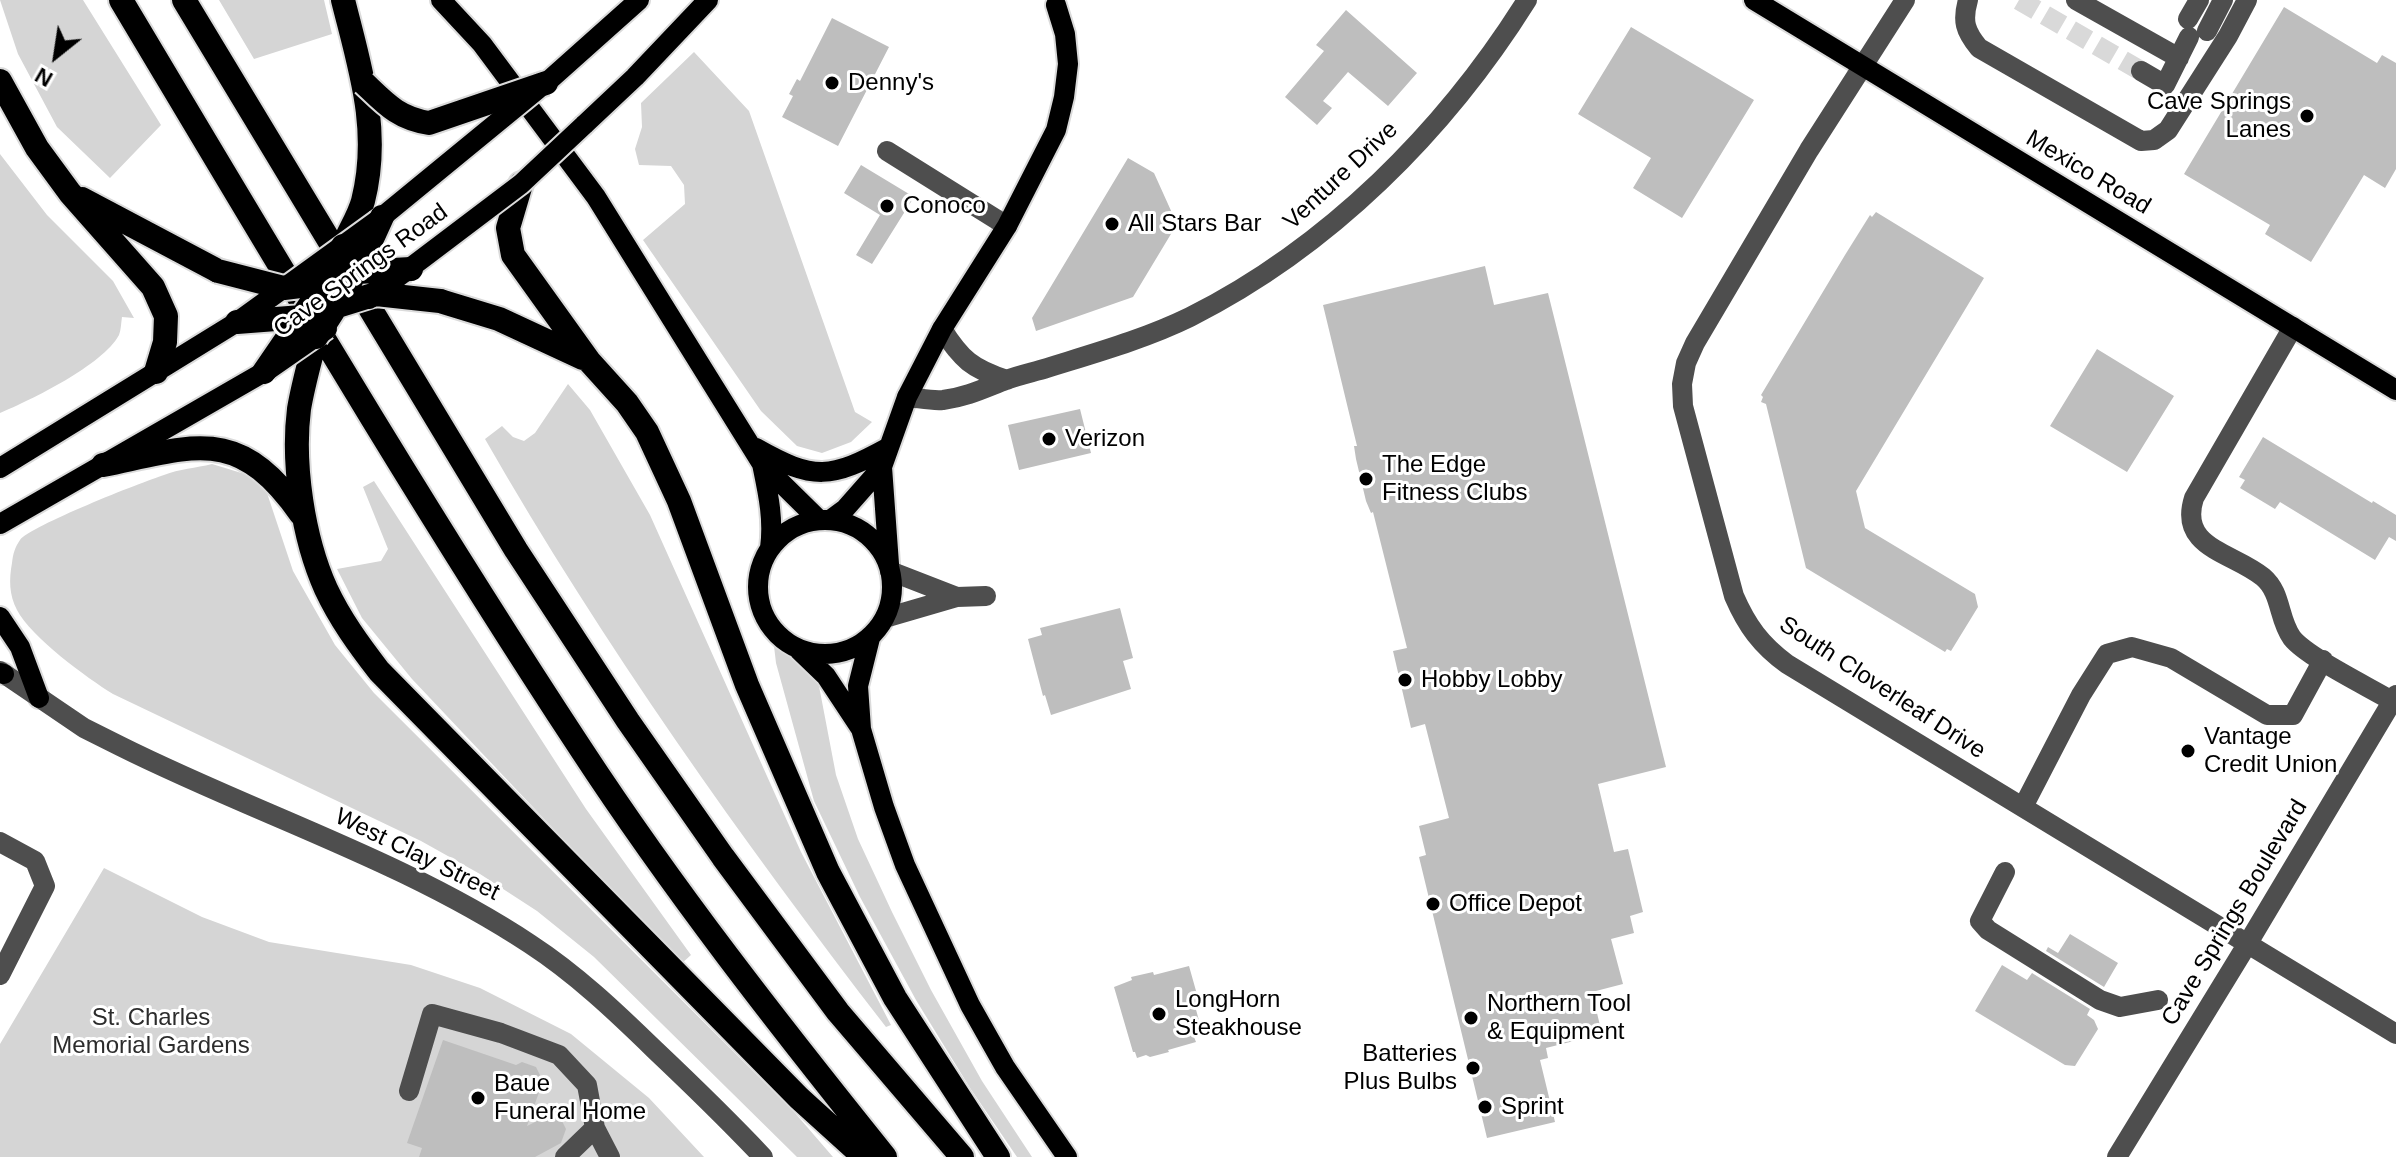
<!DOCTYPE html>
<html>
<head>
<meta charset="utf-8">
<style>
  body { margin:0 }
  #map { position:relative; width:2396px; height:1157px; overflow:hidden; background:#fff; font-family:Arial,sans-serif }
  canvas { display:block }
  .north { position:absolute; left:16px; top:16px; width:80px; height:80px; -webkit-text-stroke:6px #fff; paint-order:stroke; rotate:210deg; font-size:22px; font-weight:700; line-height:32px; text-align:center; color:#000 }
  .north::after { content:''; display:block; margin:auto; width:28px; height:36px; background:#000; clip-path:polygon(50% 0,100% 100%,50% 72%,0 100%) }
</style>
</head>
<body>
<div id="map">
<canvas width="2396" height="1157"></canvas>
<div class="north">N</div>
</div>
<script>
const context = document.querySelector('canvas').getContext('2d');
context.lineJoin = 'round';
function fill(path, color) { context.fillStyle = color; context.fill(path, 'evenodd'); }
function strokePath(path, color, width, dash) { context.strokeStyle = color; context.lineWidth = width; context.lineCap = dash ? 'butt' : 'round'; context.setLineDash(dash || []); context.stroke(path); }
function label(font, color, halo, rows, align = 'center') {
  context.font = font + ' Arial,sans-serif'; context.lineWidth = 6; context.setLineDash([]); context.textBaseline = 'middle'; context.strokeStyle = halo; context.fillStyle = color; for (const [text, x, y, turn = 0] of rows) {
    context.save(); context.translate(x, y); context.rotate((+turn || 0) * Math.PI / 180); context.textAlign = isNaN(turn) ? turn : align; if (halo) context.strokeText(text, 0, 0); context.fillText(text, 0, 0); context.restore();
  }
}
const green = new Path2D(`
  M0,0h83l78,125 -51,53 -53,-51 -39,-73z
  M219,0h105l8,34 -78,25z
  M694,52l55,59 106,301 17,10 -21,20 -29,11 -25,-7 -36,-35 -118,-171 42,-36 -1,-19 -13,-19 -32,-1 -4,-16 7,-22 -1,-24z
  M0,154l47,61 66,66 21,37 -12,-1c-1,6 -1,13 -3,18 -16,30 -88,65 -119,78z
  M568,384l22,26 60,105 151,337 90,173 -5,2c-145,-188 -283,-382 -401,-588l17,-13 11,11 11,4 11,-8z
  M212,464l36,11 19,18 26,78 42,74 39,48 421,420 38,44h-36l-203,-200 -57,-46 -57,-37 -59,-33 -308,-147c-26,-16 -82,-57 -96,-84 -8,-15 -8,-31 -5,-47 1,-9 3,-16 8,-23 10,-14 122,-58 144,-65 15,-6 32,-7 48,-11z
  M374,481l212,328 105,146 -10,9 -269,-285 -50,-61 -25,-49 44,-8 7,-12 -25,-62z
  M772,629l30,30 17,27 17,89 22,64 34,73 39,78 51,91 50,76h-15l-47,-69 -54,-88 -56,-103 -46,-96 -38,-138z
  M104,868l98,49 67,25 142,23 69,23 91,46 78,64 55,59h-704v-113z`);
const building = new Path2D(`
  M2284,7l93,56 5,-8 14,8v106l-11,19 -21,-13 -53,87 -46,-28 5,-9 -86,-51z
  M1346,10l71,63 -29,33 -40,-34 -25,29 9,7 -15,17 -32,-28 39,-46 -8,-6z
  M832,18l57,29 -51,99 -56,-29 11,-21 -4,-2 8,-15 3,2z
  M1631,27l123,73 -72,118 -49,-30 18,-30 -73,-44z
  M1128,158l26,15 23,51 -44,73 -97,34 -4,-13z
  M861,165l53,32 -42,67 -16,-9 24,-40 -36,-22z
  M1876,212l108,66 -128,213 9,37 110,66 3,13 -27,44 -4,-2 -2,3 -139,-84 -40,-164 -5,-2 2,-5 -2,-2 84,-140 25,-40 2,2z
  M1485,266l9,39 54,-12 118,474 -68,17 16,68 14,-3 15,63 -13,4 4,17 -23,6 12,45 -31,8 10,42 -56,14 2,10 -8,2 15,62 -68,16 -68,-281 7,-2 -7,-29 30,-8 -24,-94 -14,4 -18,-77 14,-3 -34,-136 -2,1 -5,-12 -10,-42 -2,-13h3l-34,-141z
  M2097,349l77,47 -47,76 -77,-46z
  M1080,409l11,44 -72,17 -11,-45z
  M2263,437l109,66 1,-2 23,14v26l-7,-4 -14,23 -95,-58 -5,7 -35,-21 5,-8 -6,-3z
  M1120,608l13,50 -10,3 8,28 -80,26 -6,-20 -2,1 -15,-57 14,-4 -2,-7z
  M2070,934l48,29 -14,24 -58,-36 2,-4 10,6z
  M2002,965l25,15 5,-7 58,36 -3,6 7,5 4,9 -23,37 -10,-1 -90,-54z
  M1189,966l11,39 -5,1 8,29 -9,2 2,5 -28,8 1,2 -19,5 -4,-2 -9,3 -2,-6h-2l-19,-65 18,-7 -1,-3 22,-5 1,3z
  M443,1040l73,25 6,-3 14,5 7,14 -16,45 30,-15 9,18 -5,14 -26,14h-116l3,-9 -15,-5z`);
const minorTunnel = new Path2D(`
  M2019,0l122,71`);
const minor = new Path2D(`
  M1905,0l-96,150 -114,193 -9,20 -4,21 1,22 51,190c13,30 27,49 53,68l609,370
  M1968,0c-6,21 -3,31 11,48l162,93 13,-1 14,-10 60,-94 19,-36
  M2076,0l103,58
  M2188,19l11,-19
  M2207,31l16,-31
  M2141,71l24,14 24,-48
  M887,151l120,75
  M2293,327l-99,171c-16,50 38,54 69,79 19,16 15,42 29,61 15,19 77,49 100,63
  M942,329c19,30 30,40 65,51
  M907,397c12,1 24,4 36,3 24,-3 42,-12 63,-20 14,-5 28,-8 41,-12 48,-15 98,-29 143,-51 139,-70 255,-186 337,-317
  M890,571l67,26
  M885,618l72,-21 29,-1
  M0,671l84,57 36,18c136,68 283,114 410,198 46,30 86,68 125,106 37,35 73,70 108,107
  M2023,807l58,-112 26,-41 25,-7 39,11 96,57h26l30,-55
  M0,842l35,19 10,25 -45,89
  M2005,872l-25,49 8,9 112,70 20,7 38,-7
  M409,1091l23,-77 69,19 58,22 28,30 8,43 15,29
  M565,1157l30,-29
  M2117,1157l131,-214 148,-248`);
const major = new Path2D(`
  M441,0l41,44 114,153 166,267 57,56
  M1754,0l642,390
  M546,83l93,-83
  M584,125l51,-48 73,-77
  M756,448c58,33 75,31 133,-1
  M762,464c6,29 12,55 8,84
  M0,468l237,-146
  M758 587a67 67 0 1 1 134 0a67 67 0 1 1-134 0Z
  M830,520l15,-11 37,-42
  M0,524l264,-152
  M889,564l-7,-97 25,-70 35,-68 65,-103 49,-96 8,-33 4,-33 -3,-30 -9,-29
  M0,617l20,30 19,51
  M870,638l-12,48 3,43 23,78 21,58 65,140 35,62 62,90
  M799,650l27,26 35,53
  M0,673l4,1`);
const highway = new Path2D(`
  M121,0c150,251 299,504 460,749 93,142 198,276 304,408
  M184,0l332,550 112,171 95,136 115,155 124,145
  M0,81l37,67 33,45 83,94 13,29 -1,26 -9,30
  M521,184l-13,44 5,27 76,106 38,42 20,29 32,69 68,184 81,187 67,126 103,159
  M82,199l136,72
  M343,246c6,-15 16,-30 20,-45 18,-71 -3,-133 -20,-201
  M440,301l59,18 84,39
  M316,337c-6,24 -13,48 -17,72 -7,55 4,129 27,180 14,30 33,56 53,82l420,427 65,59
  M103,465c93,-19 135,-40 198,49`);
const majorBridge = new Path2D(`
  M369,299l152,-115 63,-59
  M237,322l145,-105 156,-128
  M268,370l59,-41`);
const highwayBridge = new Path2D(`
  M364,83c22,21 34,35 65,40l117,-40
  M218,271l66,17 41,-5 32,-11 54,-3
  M237,322l65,-5 74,-23 64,7
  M316,337c27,-38 47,-77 66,-120
  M264,372l61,-89 18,-37`);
const markers = [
  [832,83,8,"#000"],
  [2307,116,8,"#000"],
  [887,206,8,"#000"],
  [1112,224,8,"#000"],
  [1049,439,8,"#000"],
  [1366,479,8,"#000"],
  [1405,680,8,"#000"],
  [2188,751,8,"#000"],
  [1433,904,8,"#000"],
  [1159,1014,8,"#000"],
  [1471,1018,8,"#000"],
  [1473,1068,8,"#000"],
  [478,1098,8,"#000"],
  [1485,1107,8,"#000"]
];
const poiNames = [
  ["Denny's",848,83],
  ["Cave Springs",2291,102,"right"],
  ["Lanes",2291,130,"right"],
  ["Conoco",903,206],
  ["All Stars Bar",1128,224],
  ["Verizon",1065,439],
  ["The Edge",1382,465],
  ["Fitness Clubs",1382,493],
  ["Hobby Lobby",1421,680],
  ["Vantage",2204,737],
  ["Credit Union",2204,765],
  ["Office Depot",1449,904],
  ["LongHorn",1175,1000],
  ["Steakhouse",1175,1028],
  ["Northern Tool",1487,1004],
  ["& Equipment",1487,1032],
  ["Batteries",1457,1054,"right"],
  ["Plus Bulbs",1457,1082,"right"],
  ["Baue",494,1084],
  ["Funeral Home",494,1112],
  ["Sprint",1501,1107]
];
const streetNames = [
  ["Mexico Road",2088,173,31],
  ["Venture Drive",1341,176,-43],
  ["Cave Springs Road",361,271,-36],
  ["South Cloverleaf Drive",1882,688,33],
  ["West Clay Street",417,855,26],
  ["Cave Springs Boulevard",2235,913,-59]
];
const parkNames = [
  ["St. Charles",151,1018],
  ["Memorial Gardens",151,1046]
];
fill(green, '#d5d5d5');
fill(building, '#bebebe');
strokePath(minorTunnel, '#d9d9d9', 20, [20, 10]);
strokePath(major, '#dbdbdb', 24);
strokePath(highway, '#dbdbdb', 28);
strokePath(minor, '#4e4e4e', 20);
strokePath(major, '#000', 20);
strokePath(highway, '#000', 24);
strokePath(majorBridge, '#dbdbdb', 24, []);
strokePath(highwayBridge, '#dbdbdb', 28, []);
strokePath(majorBridge, '#000', 20);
strokePath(highwayBridge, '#000', 24);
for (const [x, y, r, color] of markers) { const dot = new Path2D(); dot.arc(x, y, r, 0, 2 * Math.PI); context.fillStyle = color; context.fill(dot); strokePath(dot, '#fff', 3); }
label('24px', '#000', '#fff', poiNames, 'left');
label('24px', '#000', '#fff', streetNames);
label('24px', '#2c2c2c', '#fff', parkNames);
</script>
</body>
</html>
